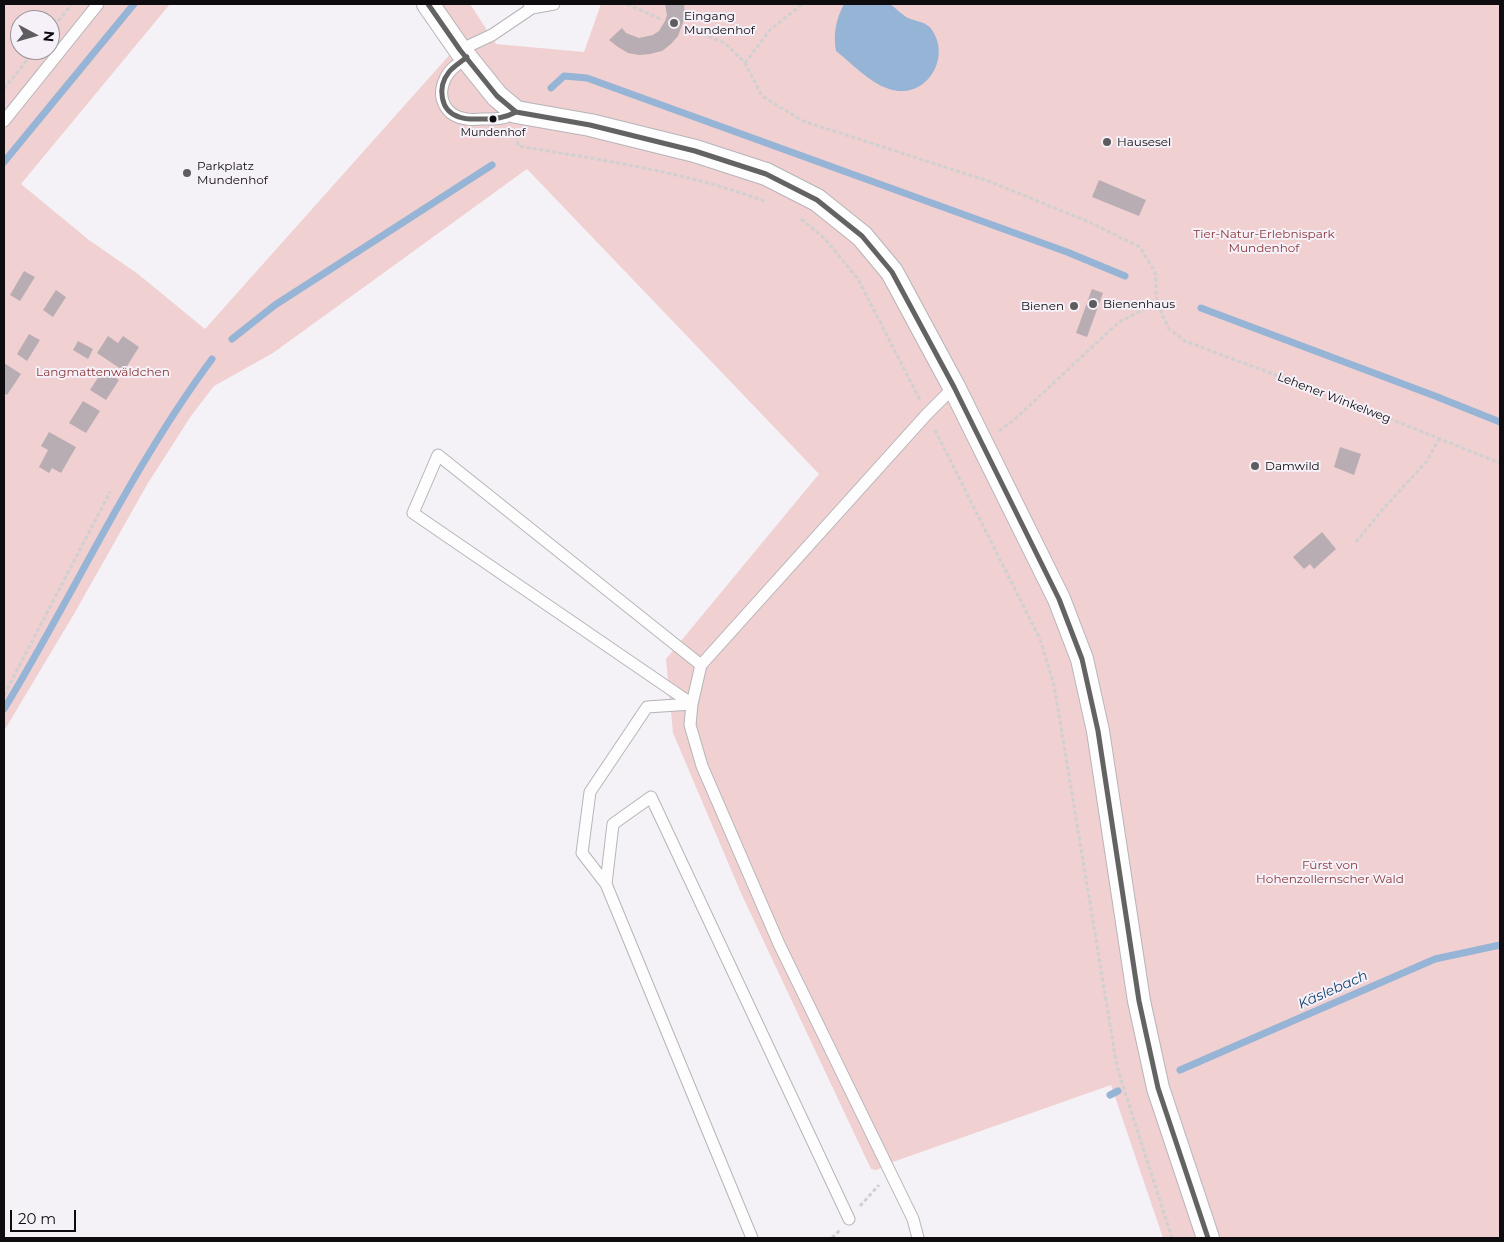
<!DOCTYPE html>
<html>
<head>
<meta charset="utf-8">
<style>
  body { margin:0 }
  #map { position:relative; width:1504px; height:1242px; overflow:hidden; background:#f5f2f7; font-family:Montserrat,sans-serif }
  canvas { display:block }
  .frame { position:absolute; inset:0; border:5px solid #0e0c0f; pointer-events:none }
  .north { position:absolute; left:10px; top:10px; width:50px; height:50px; box-sizing:border-box; background:#f6f1f8; border:1px solid #99959b; border-radius:50%; rotate:96deg; font-size:14px; font-weight:700; line-height:20px; text-align:center; color:#0e0c0f }
  .north::after { content:''; display:block; margin:auto; width:18px; height:22px; background:#5f5c60; clip-path:polygon(50% 0,100% 100%,50% 72%,0 100%) }
  .scale { position:absolute; left:10px; top:1210px; width:66px; height:22px; box-sizing:border-box; border:2px solid #0e0c0f; border-top:0; padding-left:6px; font-size:15px; line-height:18px; white-space:nowrap; color:#0e0c0f; -webkit-text-stroke:4px #f6f1f8; paint-order:stroke }
</style>
</head>
<body>
<div id="map">
<canvas width="1504" height="1242"></canvas>
<div class="frame"></div>
<div class="north">N</div>
<div class="scale">20 m</div>
</div>
<script>
const context = document.querySelector('canvas').getContext('2d');
context.lineJoin = 'round';
function fill(path, color) { context.fillStyle = color; context.fill(path, 'evenodd'); }
function strokePath(path, color, width, dash) { context.strokeStyle = color; context.lineWidth = width; context.lineCap = dash ? 'butt' : 'round'; context.setLineDash(dash || []); context.stroke(path); }
function label(font, color, halo, rows, align = 'center') {
  context.font = font + ' Montserrat,sans-serif'; context.lineWidth = 4; context.setLineDash([]); context.textBaseline = 'middle'; context.strokeStyle = halo; context.fillStyle = color; for (const [text, x, y, turn = 0] of rows) {
    context.save(); context.translate(x, y); context.rotate((+turn || 0) * Math.PI / 180); context.textAlign = isNaN(turn) ? turn : align; if (halo) context.strokeText(text, 0, 0); context.fillText(text, 0, 0); context.restore();
  }
}
const green = new Path2D(`
  M4,4h166l-149,180 68,56 49,34 67,55 248,-278 -35,-47h52l26,40 88,8 17,-48h899v1234h-337l-52,-153 -221,78 -13,7 -6,-1 -130,-276 -68,-160 -7,-74 153,-185 -292,-305 -254,184 -59,33 -23,30 -43,67 -74,131 -70,117zM20,20h30v30h-30z`);
const water = new Path2D(`
  M844,4c8,0 41,-2 46,0 6,4 12,11 18,14 9,4 18,3 24,12 20,29 -7,71 -43,59 -21,-7 -36,-25 -53,-38 -3,-17 0,-32 8,-47z`);
const stream = new Path2D(`
  M551,88l13,-12 23,2 480,174 58,24
  M4,162l130,-158
  M1201,308l234,88 65,26
  M232,339l43,-34 217,-140
  M4,709c70,-115 127,-241 208,-350
  M1180,1070l255,-111 65,-14
  M1110,1095l8,-4`);
const building = new Path2D(`
  M665,4h19l1,13 -7,19 -7,8 -9,7 -12,3 -11,1 -11,-2 -10,-6 -9,-7 13,-12 4,5 13,5 14,-3 6,-4 6,-10 2,-6z
  M1099,180l47,20 -7,16 -47,-19z
  M24,271l11,6 -15,24 -10,-6z
  M1092,289l11,4 -16,44 -11,-4z
  M56,290l10,7 -13,20 -10,-7z
  M29,334l11,6 -13,21 -10,-7z
  M108,336l10,7 5,-7 16,11 -15,24 -27,-18z
  M78,341l15,8 -5,10 -15,-9z
  M4,363l17,11 -14,21 -3,-2z
  M103,370l16,10 -13,20 -16,-10z
  M83,401l17,10 -14,22 -17,-10z
  M49,432l27,15 -15,26 -9,-5 -3,5 -10,-6 9,-17 -7,-4z
  M1340,447l21,7 -7,21 -20,-8z
  M1322,532l14,17 -22,20 -4,-5 -6,5 -11,-12z`);
const path = new Path2D(`
  M627,4l36,16
  M684,27l41,16 20,20 17,33 41,25 188,61 98,40 51,25 15,25 2,31 12,26 16,12 168,63 147,59
  M50,31l22,-27
  M745,63l25,-33 32,-26
  M4,89l31,-39
  M517,135l1,11c85,14 168,26 249,56
  M801,219l23,19 34,41 62,121
  M935,430l105,209 14,46 63,382 55,171
  M999,431l15,-11 105,-98 38,-19
  M1356,542l27,-33 44,-48 12,-22
  M4,695l106,-203
  M860,1206l19,-21
  M832,1238l8,-8`);
const service = new Path2D(`
  M529,4l3,4 22,-4
  M460,50l32,-15 40,-27
  M467,57c-8,6 -18,12 -22,22 -9,19 1,38 22,40 5,1 10,0 15,0 15,0 21,1 34,-7
  M4,121l94,-117
  M606,884l-24,-31 8,-61 57,-85 45,-3 -279,-191 25,-58 263,210
  M752,1238l-146,-354 7,-60 38,-27 198,422
  M918,1238l-5,-19 -134,-275 -77,-178 -12,-41 2,-21 9,-39 226,-251 27,-27`);
const minor = new Path2D(`
  M428,4l32,46 37,46 19,16 74,13 105,26 71,23 51,26 45,36 30,36 62,115 105,212 23,60 16,72 41,270 19,87 50,150`);
const bus1 = new Path2D(`
  M428,4l32,46 37,46 19,16 74,13 105,26 71,23 51,26 45,36 30,36 62,115 105,212 23,60 16,72 41,270 19,87 50,150
  M467,57c-6,5 -13,9 -18,15 -12,15 -9,39 10,45 8,3 15,2 23,2 13,0 23,-1 34,-7`);
const markers = [
  [674,23,5,"#5f5c60"],
  [493,119,4.5,"#0e0c0f"],
  [1107,142,5,"#5f5c60"],
  [187,173,5,"#5f5c60"],
  [1093,304,5,"#5f5c60"],
  [1074,306,5,"#5f5c60"],
  [1255,466,5,"#5f5c60"]
];
const busNames = [
  ["Mundenhof",493,133]
];
const poiNames = [
  ["Eingang",684,16],
  ["Mundenhof",684,30],
  ["Hausesel",1117,142],
  ["Parkplatz",197,166],
  ["Mundenhof",197,180],
  ["Bienenhaus",1103,304],
  ["Bienen",1064,306,"right"],
  ["Damwild",1265,466]
];
const parkNames = [
  ["Tier-Natur-Erlebnispark",1264,234],
  ["Mundenhof",1264,248],
  ["Langmattenwäldchen",103,372],
  ["Fürst von",1330,865],
  ["Hohenzollernscher Wald",1330,879]
];
const streetNames = [
  ["Lehener Winkelweg",1334,398,21]
];
const waterNames = [
  ["Käslebach",1333,990,-24]
];
fill(green, '#f0d0d1');
fill(water, '#96b4d5');
strokePath(stream, '#96b4d5', 7);
fill(building, '#b9adb4');
strokePath(service, '#b6b4b8', 13);
strokePath(minor, '#b6b4b8', 24);
strokePath(path, '#d0d0d1', 3, [4, 2.5]);
strokePath(service, '#fefdfe', 11);
strokePath(minor, '#fefdfe', 22);
strokePath(bus1, '#646363', 5);
for (const [x, y, r, color] of markers) { const dot = new Path2D(); dot.arc(x, y, r, 0, 2 * Math.PI); context.fillStyle = color; context.fill(dot); strokePath(dot, '#f6f1f8', 2); }
label('11px', '#0e0c0f', '#f6f1f8', busNames);
label('12px', '#0e0c0f', '#f6f1f8', poiNames, 'left');
label('12px', '#8b393a', '#f6f1f8', parkNames);
label('12px', '#0e0c0f', '#f6f1f8', streetNames);
label('italic 14px', '#144671', '#f6f1f8', waterNames);
</script>
</body>
</html>
